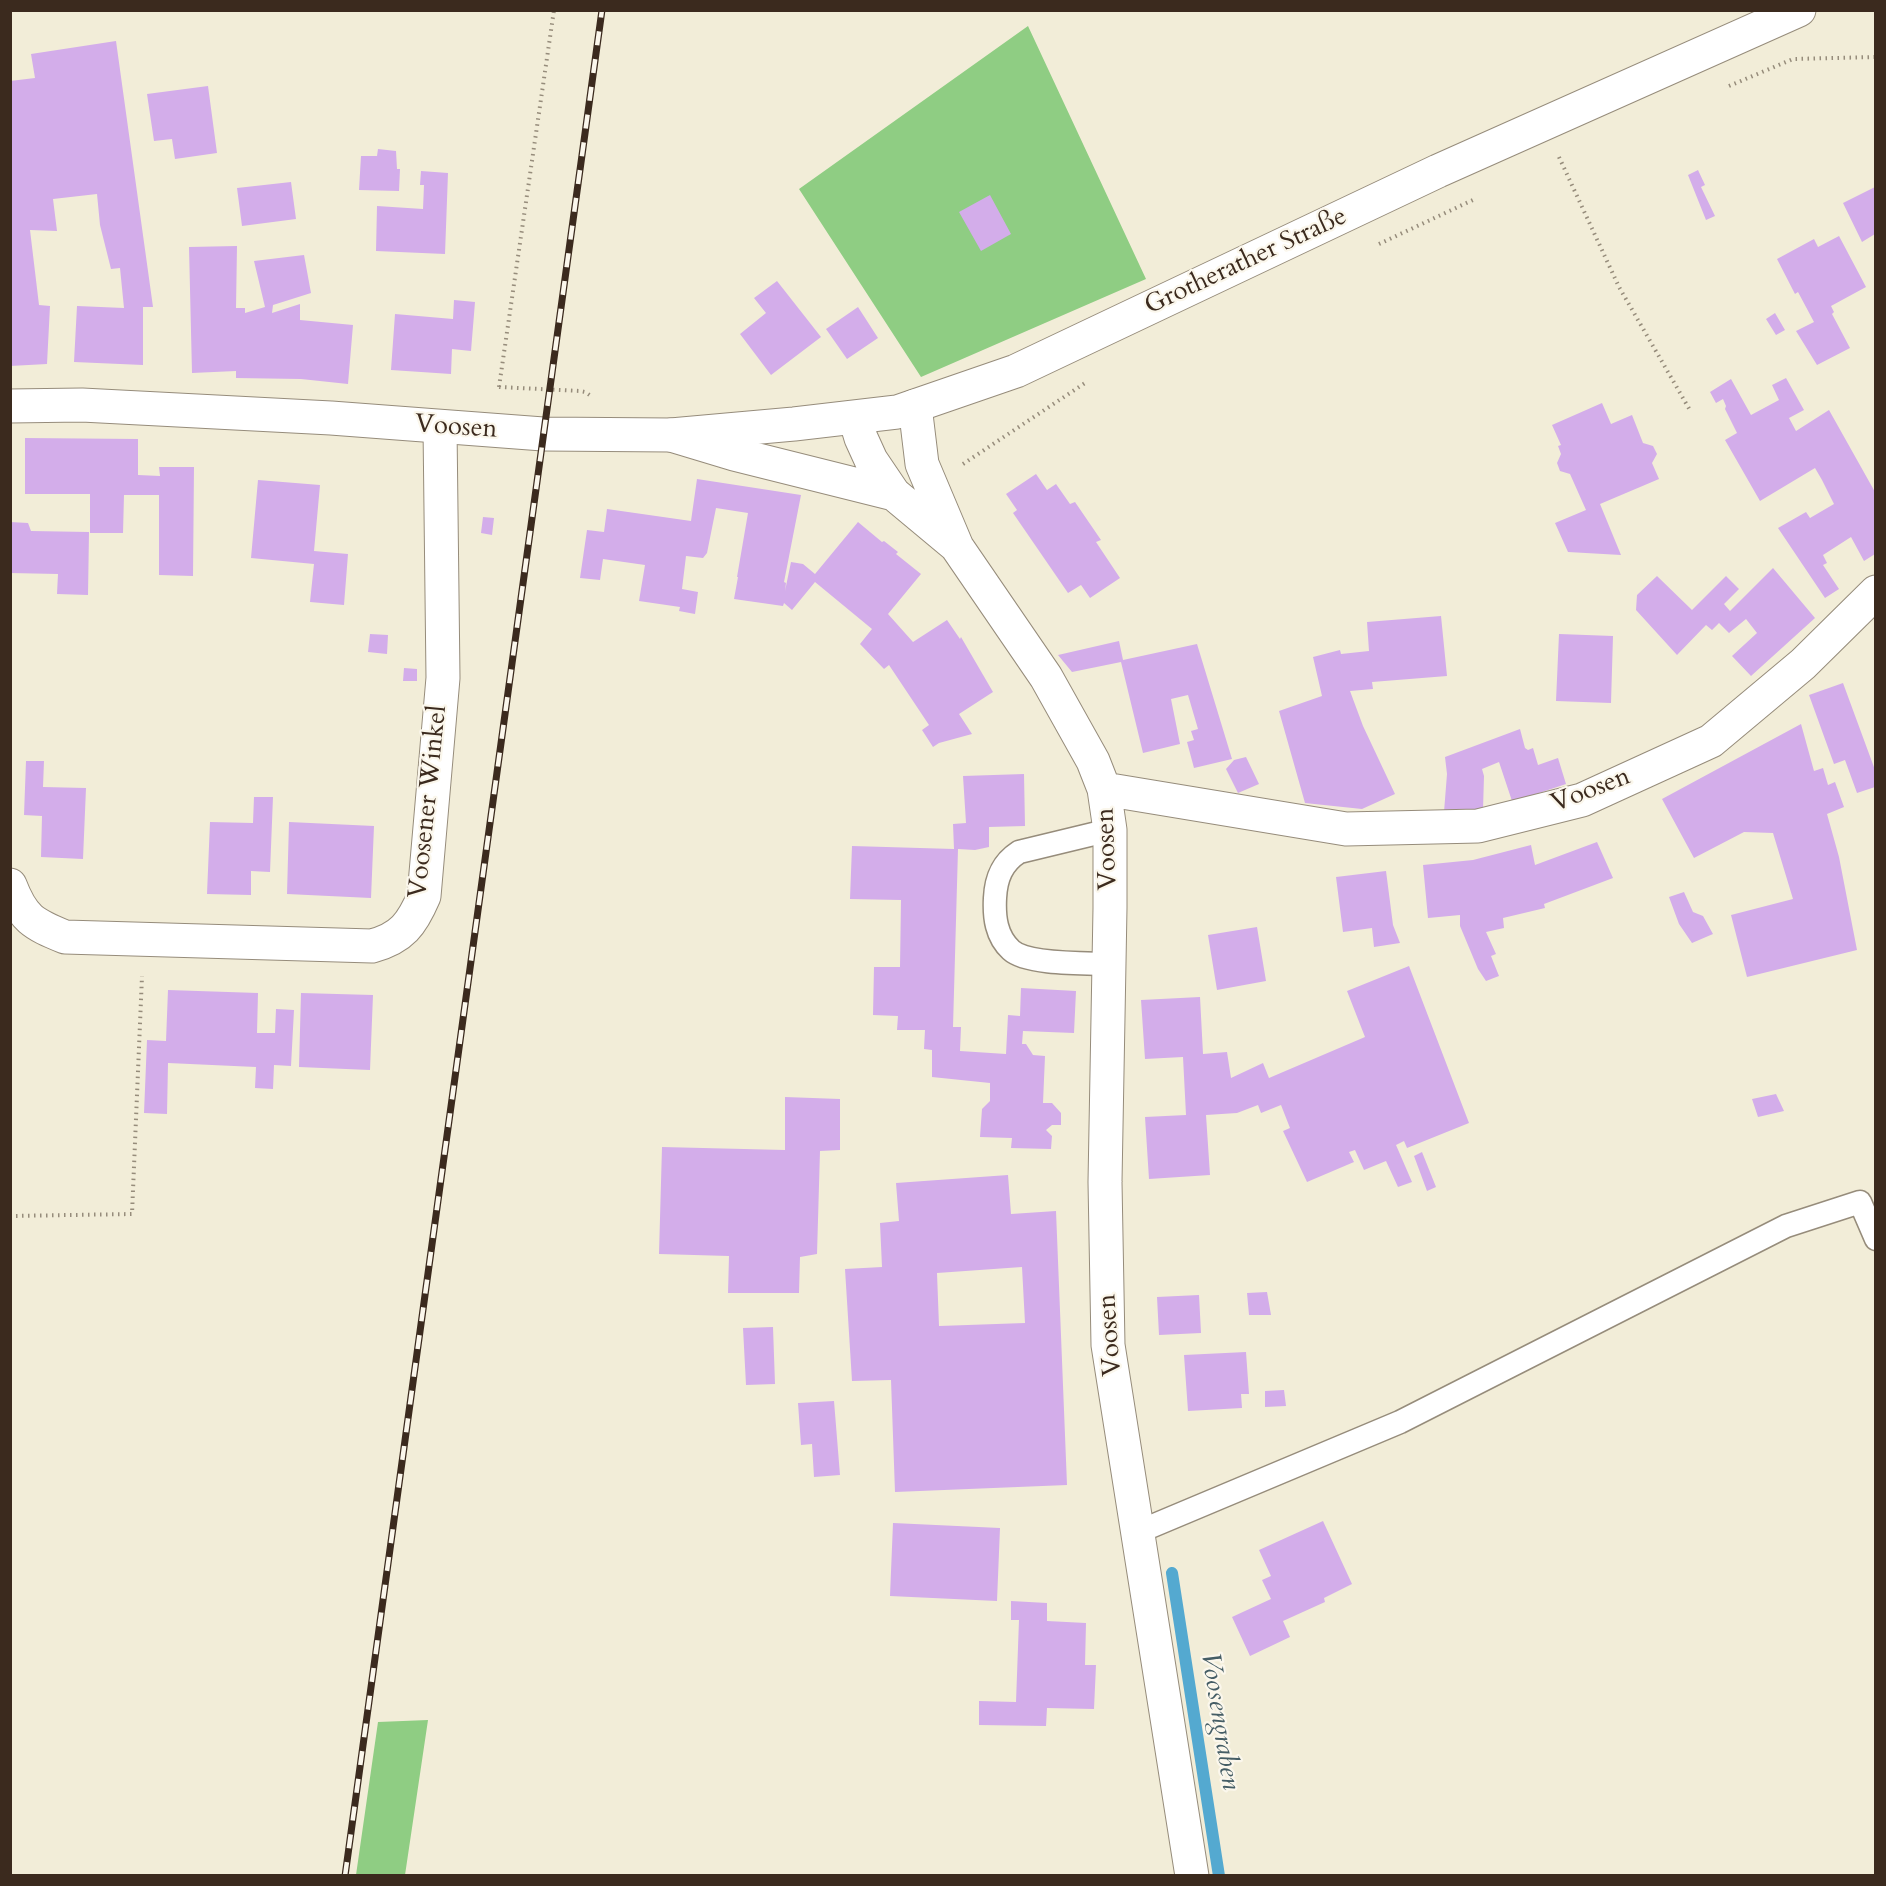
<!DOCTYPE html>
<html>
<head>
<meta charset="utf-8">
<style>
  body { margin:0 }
  #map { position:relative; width:1886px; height:1886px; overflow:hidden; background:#f2edd8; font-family:Cardo,serif }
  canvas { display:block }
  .frame { position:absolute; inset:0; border:12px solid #3b2a1e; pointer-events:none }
</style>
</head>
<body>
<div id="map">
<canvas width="1886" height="1886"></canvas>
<div class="frame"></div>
</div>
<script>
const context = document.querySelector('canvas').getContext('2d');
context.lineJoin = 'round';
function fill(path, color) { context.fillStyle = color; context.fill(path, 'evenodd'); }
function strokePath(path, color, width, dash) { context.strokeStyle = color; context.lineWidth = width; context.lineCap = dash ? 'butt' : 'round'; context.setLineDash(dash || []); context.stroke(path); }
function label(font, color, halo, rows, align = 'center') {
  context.font = font + ' Cardo,serif'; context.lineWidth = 4.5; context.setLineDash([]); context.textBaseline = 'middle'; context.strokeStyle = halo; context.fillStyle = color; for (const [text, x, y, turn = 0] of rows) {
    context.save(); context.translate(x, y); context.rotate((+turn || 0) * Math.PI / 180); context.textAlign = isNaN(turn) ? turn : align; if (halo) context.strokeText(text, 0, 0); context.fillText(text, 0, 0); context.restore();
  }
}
const green = new Path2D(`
  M1028,26l118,253 -225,98 -122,-188z
  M428,1720l-23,155h-49l22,-153z`);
const stream = new Path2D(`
  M1172,1573l47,303`);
const building = new Path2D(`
  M116,41l37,266h-10v58l-69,-3 3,-56 47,2 -4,-40 -9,1 -11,-44 -3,-31 -44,5 4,32 -27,-1 9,75 11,1 -3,58 -37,2v-285l25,-3 -4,-24z
  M208,86l9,67 -42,6 -3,-20 -18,2 -7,-47z
  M378,149l18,2 1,18h3l-1,22 -40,-1 2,-34h16z
  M1698,170l7,15 -4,2 14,29 -9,4 -18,-45z
  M421,171l27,2 -3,81 -69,-3 1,-45 46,3 1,-24h-4z
  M291,182l5,37 -54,7 -5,-38z
  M1875,187v47l-13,8 -19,-39z
  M990,195l21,39 -30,17 -22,-39z
  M1839,236l27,51 -35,19 3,6 -2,2 18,34 -33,17 -21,-34 18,-9 -16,-30 -3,2 -18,-35 37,-20 4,8z
  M237,246l-1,62h9v5l20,-6 -11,-46 50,-6 7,38 -38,12 -1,8 28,-9v16l53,5 -5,59 -47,-5 -65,-1v-7l-44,2 -3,-126z
  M777,281l44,56 -50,38 -31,-41 26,-21 -12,-15z
  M454,300l21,2 -4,49 -19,-2 -1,25 -60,-4 4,-56 58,5z
  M858,307l20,31 -31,21 -21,-30z
  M1775,313l10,17 -9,5 -10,-16z
  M1786,378l18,32 -15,8 7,13 33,-21 46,82v62l-11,7 -13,-24 -28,18 4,8 -4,2 16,24 -14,9 -47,-70 28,-16 4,6 24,-14 -12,-24 -7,-12 -55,33 -35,-61 12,-7 -12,-24 1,-3 -3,-7 -7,4 -6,-11 21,-13 20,36 28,-15 -7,-15z
  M1602,403l9,21 21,-9 11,28 10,3 4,8 -5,9 7,16 -59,25 21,51 -53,-3 -13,-29 31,-13 -16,-36 -10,-3 -3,-8 4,-9 -3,-8 3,-1 -9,-20z
  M25,438l113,1v36l22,1 -1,-9h35l-1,109 -34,-1v-80h-35l-1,38h-33v-39h-65z
  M1036,474l11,16 9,-6 14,20 5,-2 26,38 -5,2 24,36 -30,20 -9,-13 -13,8 -55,-80 4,-3 -11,-16z
  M697,479l104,16 -17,87 2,1 -1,8 6,-29 12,2 12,10 43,-52 24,20 2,-1 14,11 -2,2 25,20 -33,40 25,28 34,-22 13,19 1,-2 32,55 -34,22 13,20 -33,9 -6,4 -11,-17 7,-5 -40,-60 -5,4 -24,-25 12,-15 -57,-47 -23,28 -8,-7 -1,3 -49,-7 4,-22h-1l11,-64 -32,-5 -9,45 -4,5 -17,-2 -4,33 16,3 -3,22 -16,-3 1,-4 -41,-6 6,-36 -42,-6 -3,21 -20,-2 7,-48 17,2 3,-23 84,12z
  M258,480l62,5 -6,66 34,3 -4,51 -34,-3 4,-38 -63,-6z
  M483,517l11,1 -2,17 -11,-2z
  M10,522l18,1 3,8 58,1 -1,63 -31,-1 1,-20 -48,-1z
  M1773,568l42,50 -64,58 -19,-20 25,-23 -11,-14 -17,14 -10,-10 -7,7 -6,-5 -29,30 -41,-45 1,-15 20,-19 35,34 34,-34 13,13 -15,15 6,7z
  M1441,616l6,60 -75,6 1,7 -23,2 13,35 32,68 -33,15 -57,-6 -26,-92 43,-15 -9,-39 27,-7 1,4 28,-3 -2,-29z
  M370,634l18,1 -1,19 -19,-2z
  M1559,634l54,2 -2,67 -55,-2z
  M1119,641l4,19 74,-16 35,115 -38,9 -7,-26 7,-2 -3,-9 7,-2 -10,-34 -17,4 9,45 -37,9 -22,-91 -49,10 -14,-17z
  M404,668l13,1v12h-14z
  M1843,683l32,87v17l-18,6 -12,-33 -11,4 -25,-69z
  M1801,724l13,47 9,-3 5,17 7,-3 9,25 -17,7 12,43 18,93 -110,27 -16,-62 62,-16 -20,-66 -29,-1 -50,26 -32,-59z
  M1520,729l5,19 3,2 5,-2 5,17 20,-7 8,26 -51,17 -1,6 -15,-45 -17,7 2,7 -1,34 -39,2 3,-38 -2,-17z
  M1246,757l13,27 -21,9 -12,-24 8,-9z
  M26,761h18l-1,26 43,1 -3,71 -42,-2 1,-41 -18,-1z
  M1024,774l1,52 -36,1v20l-14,3 -17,-1 -5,178h8l-1,24 46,3 2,-39 12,1 1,-28 55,3 -2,42 -51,-2 -1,13h4l7,11 12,1 -2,47h9l9,10v12h-9l-6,5 6,6 -1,13 -40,-1 1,-10 -32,-1 2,-28 8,-8v-18l-58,-6v-27l-8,-1 1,-19h-28l1,-14 -25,-1 1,-48h26l1,-67 -51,-1 2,-53 102,3 -1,-25 13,-1 -3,-47z
  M254,797h19l-3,75 -19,-1v24l-44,-1 3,-72 43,1z
  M289,822l85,4 -3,72 -84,-4z
  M1597,842l16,36 -69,26 1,4 -42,10 1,10 -18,4 10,22 -5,2 8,20 -13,5 -8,-12 -18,-43v-11l-32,3 -5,-53 50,-5 58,-15 4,20z
  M1386,871l7,54 7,18 -26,4 -2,-19 -29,4 -7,-55z
  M1684,892l9,20 10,4 10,18 -21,9 -13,-19 -10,-27z
  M1257,927l9,54 -49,9 -9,-55z
  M1409,966l60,157 -62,25 -3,-7 -8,4 16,37 -14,5 -12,-26 -22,9 -9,-20 -6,2 5,10 -47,20 -24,-51 7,-3 -9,-23 -20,8 -3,-8 -21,8 -31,2 4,60 -61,4 -4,-62 41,-2 -3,-58 -38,2 -4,-59 59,-3 3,57 24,-2 4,26 32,-15 6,15 96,-41 -18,-46z
  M168,990l90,3 -1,40h18l1,-24 18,1 -3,56 -17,-1 -1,24 -18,-1 1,-21 -88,-4 -1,51 -23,-1 3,-73 19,1z
  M301,993l72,2 -3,75 -71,-3z
  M1776,1094l8,17 -26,6 -6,-18z
  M785,1097l55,2v51l-20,1 -3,103 -17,3 -1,36h-71l1,-37 -70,-2 3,-107 123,3z
  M1422,1152l14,35 -9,4 -13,-35z
  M1008,1175l3,39 45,-3 11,274 -172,7 -4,-112 -39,1 -7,-112 37,-2 -2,-44 19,-2 -3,-38zM1022,1267l3,56 -86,3 -2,-53z
  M1267,1292l4,23h-22l-2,-22z
  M1199,1295l2,38 -42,2 -2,-38z
  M773,1327l2,57 -29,1 -3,-57z
  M1246,1352l3,42h-8l1,14 -54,3 -4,-56z
  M1284,1390l2,16 -21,1v-16z
  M834,1401l6,74 -26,2 -2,-33 -11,1 -3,-42z
  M1323,1521l29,63 -28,14 1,4 -42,19 7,16 -40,19 -18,-39 39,-18 -9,-19 9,-4 -12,-26z
  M893,1523l107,5 -3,73 -107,-5z
  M1011,1601l36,2v18l39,2 -1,42h11l-2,44 -47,-1 -1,18 -67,-1v-24l37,1 3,-82h-8z`);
const path = new Path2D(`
  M1729,86l64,-27 83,-2
  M1559,157l60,130 72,125
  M1379,244l96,-45
  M499,387l81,4 5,1 6,4
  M499,387l55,-377
  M963,464l122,-81
  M10,1216l122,-2 10,-238`);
const service = new Path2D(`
  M1110,964c-23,-1 -83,1 -99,-14 -15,-14 -17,-33 -16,-52 1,-20 7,-35 24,-46l91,-22
  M1138,1532l262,-110 386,-196 74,-24 16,37`);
const minor = new Path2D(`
  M915,406l7,58 35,83 89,130 47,84 11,28 6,41v78l-5,274 3,163 84,531
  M855,418l6,20 10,22 23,34 60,50
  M671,435l63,19 160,40
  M1104,789l242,40 132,-3 104,-26 129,-59 92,-77 73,-72
  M10,885c13,34 23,39 55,52l307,9c30,-8 40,-22 52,-50l19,-218 -3,-251`);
const tertiary = new Path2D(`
  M10,406l72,-1 249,13 212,16 128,1 123,-11 103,-12 119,-41 422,-200 361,-161`);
const rail = new Path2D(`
  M345,1876l257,-1866`);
const streetNames = [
  ["Grotherather Straße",1246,262,-25],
  ["Voosen",456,428,4],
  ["Voosen",1591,791,-21],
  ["Voosener Winkel",429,802,-84],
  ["Voosen",1108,849,-92],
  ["Voosen",1111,1335,-94]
];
const waterNames = [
  ["Voosengraben",1219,1721,81]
];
fill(green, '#8fcd83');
strokePath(stream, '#54a9d0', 12);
fill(building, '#d3adea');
strokePath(service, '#968c7b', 25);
strokePath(minor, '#968c7b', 35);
strokePath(tertiary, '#968c7b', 35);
strokePath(path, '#968c7b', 4, [1.5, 4.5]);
strokePath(service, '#fff', 22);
strokePath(minor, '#fff', 33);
strokePath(tertiary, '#fff', 33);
strokePath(rail, '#3b2a1e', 7);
strokePath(rail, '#fbf7ec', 4.5, [14]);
label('26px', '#3b2a1e', '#fbf7ec', streetNames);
label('italic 27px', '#455d65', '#fbf7ec', waterNames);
</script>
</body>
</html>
